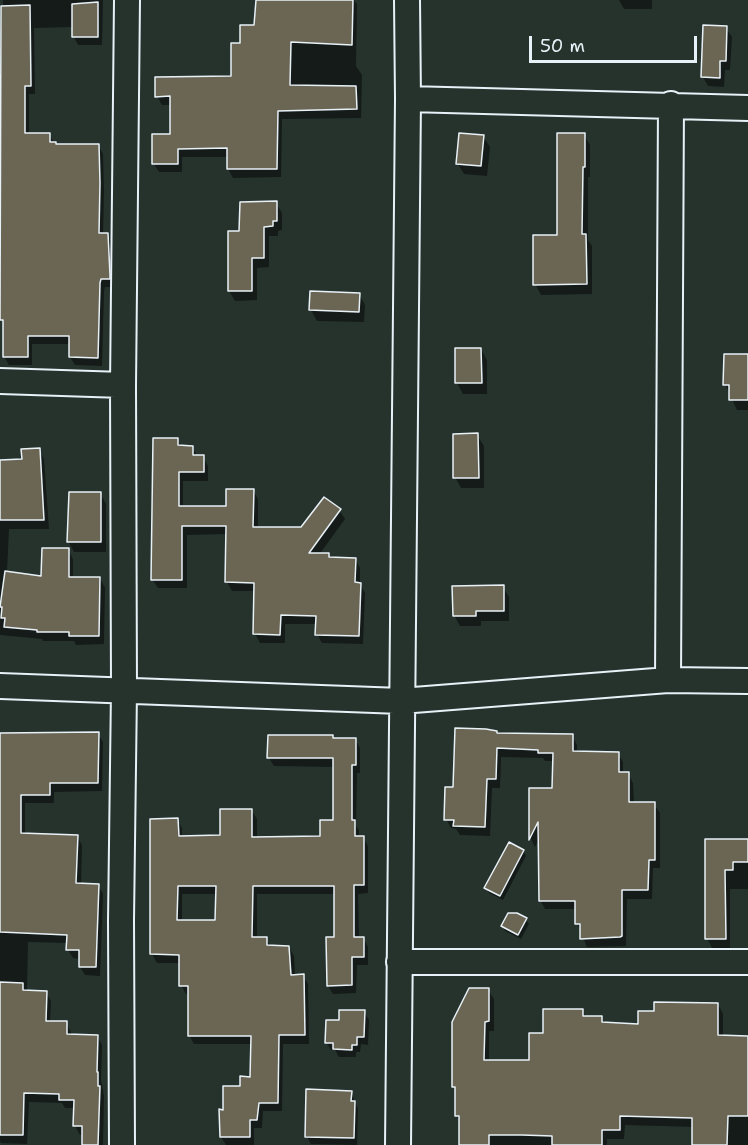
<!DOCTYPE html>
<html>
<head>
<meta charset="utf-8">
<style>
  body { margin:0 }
  #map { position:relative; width:748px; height:1145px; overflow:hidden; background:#26332d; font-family:"Shantell Sans",sans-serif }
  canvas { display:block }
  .scale { position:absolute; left:529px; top:36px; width:168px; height:27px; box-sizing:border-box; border:3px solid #e8f1f8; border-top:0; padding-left:8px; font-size:18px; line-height:21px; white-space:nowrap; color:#e8f1f8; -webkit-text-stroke:4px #26332d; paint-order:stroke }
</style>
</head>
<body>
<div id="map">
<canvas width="748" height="1145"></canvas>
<div class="scale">50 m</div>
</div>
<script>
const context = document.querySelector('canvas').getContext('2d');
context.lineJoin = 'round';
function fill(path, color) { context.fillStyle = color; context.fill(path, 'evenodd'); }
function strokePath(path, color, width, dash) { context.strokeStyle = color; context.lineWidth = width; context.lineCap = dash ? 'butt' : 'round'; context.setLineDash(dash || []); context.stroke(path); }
const shadow = new Path2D(`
  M3,0h100l-1,45h-24l-4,-8v-10l-40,1 1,66h-6v40h20l7,12 42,-1 5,9 1,38 -1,43h4l5,8 2,42v2h-9l-1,5 -2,74 -27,-1 -5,-8 1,-13h-39v21h-23l-5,-9 1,-30 -5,-14v-305h3z
  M276,0h78l3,4 -1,62 6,9 -1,43 -79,1 -1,58 -48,1 -5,-9 1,-12h-47v15h-23l-5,-8 17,-28 1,-31h-10l-5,-9 75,-19 10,-32z
  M619,0h33v9h-28z
  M726,28l6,9 -2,33h-5l-1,17 -16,-1 -5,-9z
  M584,135l6,10v32h-2v63l4,6v48l-51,1 -6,-11 24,-48z
  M483,136l7,11 -3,29 -23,-2 -6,-10z
  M276,203l6,10v17l-4,1v5h-9v31l-12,1v32l-22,1 -6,-10 12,-58z
  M311,293l48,1 6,11 -1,17 -47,-1 -6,-11z
  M481,349l6,11v34h-24l-6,-11v-33z
  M748,356v54h-11l-12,-26z
  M477,435l7,11v42h-23l-6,-11z
  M177,439l5,8h10l6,10h5l5,9v15h-25v27h45l25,-18 5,9v30h44l37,-19 6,9 -26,36h9l2,4h25l5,9v16l5,9 -2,51 -41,-1 -5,-9v-10h-32v19h-25l-5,-9 1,-43h-24l-5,-9v-48l-40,1v53h-29l-6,-9z
  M39,450l5,9 5,70h-40l-2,43 36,5 25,-27 5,9v19h27l5,10 -1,56 -28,1 -2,-4h-31l-1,-2 -42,-4v-174l23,-1z
  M100,493l6,11v48h-32l-6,-11z
  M503,587l6,10v24h-28v5h-21l-6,-11z
  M497,732l1,3 74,1 5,9v8h41l5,9v12h5l5,9 1,20 20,1 6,9v55h-7l-1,31h-25l-1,47 -39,1 -10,-24v-14h-32l-5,-9v-63l-5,10 -4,-8v-49l23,-1v-28h-9l-2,-3 -42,-1 -1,31h-8l-2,48 -30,-1 -4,-6 -5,-1 -5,-9 9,-30z
  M0,734h98l5,8 -1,49 -48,1v11h-29v31l52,2 5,9 -1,40h17l5,9 -3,82 -15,-1 -5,-8v-8l-7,-1 -5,-8v-7l-40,-1 -1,50h19l5,9 -1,21 16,1 5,9v4h26l5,9 -1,35 3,16 -1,49h-20l1,-10h-4l-5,-9v-18h-10l-3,-5 -33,-1 -2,42 -26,-1 -1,-2z
  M333,736l1,4 21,-1 5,9v25h-3l-1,53 3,4v7h4l5,9v47l-10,1 1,44h4l5,9v18h-11l-1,28 -23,1 -5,-8 8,-48 -1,-44h-78v44h9l5,9h18l5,9 1,20h8l5,8 1,60h-26l-1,67h-19l-1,17h-8v17h-28l-5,-8 4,-26 16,-23 11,-10v-34h-58l-5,-9v-41h-3l-5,-9v-22h-24l-5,-9 25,-134 5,8v9h40l30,-26 5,8v19h65l12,-16v-55l-60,-1 -5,-8zM182,894h35l-1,27 -34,1z
  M707,840h41v49h-18v59h-18l-5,-10z
  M523,851l3,5 -23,44 -14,-7 -3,-5z
  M526,920l3,4 -8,15 -16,-8 -2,-5z
  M488,990l6,9v32h-5v30h41l14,-27 39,-23 3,6h15l4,7 34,1 79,-21 5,10v22l25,1v108h-55l1,-18 -69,-2 -1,14h-17v6h-147v-22l-4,-8 1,-22 -4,-6 1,-65z
  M364,1012l5,8 -1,25 -7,-1 -1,8h-4v5h-17l-4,-7h-4l-5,-8 14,-20z
  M351,1092l7,17 -1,36 -46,-1 -4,-7z`);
const building = new Path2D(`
  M256,0h97l-1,45 -61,-3 -1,43 66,1 1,23 -79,2 -1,58h-50v-21l-49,1v15h-26v-30h18v-38l-15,1v-20l76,-1v-33h9v-18h14z
  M98,2v35h-26v-33z
  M30,5l1,81h-6v47h25v9h6v2h43l1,39 -1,50h9l2,42v4h-9l-1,4 -2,75 -29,-1v-21h-41v21h-25v-37h-3l1,-314z
  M703,25l24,1 -1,35h-6v17l-19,-1z
  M459,133l25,2 -3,31 -25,-2z
  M557,133h28v34h-2l-1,67h4l1,50 -54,1v-50h24z
  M277,201v20h-4v5l-9,1v31h-12v33h-24v-60h11l1,-29z
  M310,291l50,2 -1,19 -50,-2z
  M455,348h26l1,35h-27z
  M724,354h24v46h-19v-15h-6z
  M478,433l1,45h-26v-44z
  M153,438h25v7l15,1v9h11v17h-25v34h47v-17h28l-1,38h48l23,-30 17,12 -32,44h20v4l27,1 -1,24 6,1 -2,53 -44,-1 1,-19 -35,-1 -1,20 -27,-1 1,-51 -29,-1 1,-56h-44v54h-31z
  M40,448l4,72h-44v-60l22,-1 -1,-10z
  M69,492h32v50h-34z
  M42,548h27v29h31l-1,59h-30v-4h-32v-2l-33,-3 1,-9h-4l1,-11h-2l5,-36 36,5z
  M504,585v26h-28v5h-23l-1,-30z
  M455,728l31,1 11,2v2l76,1v17l46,1v20h10v30h26v58h-6l-1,30h-26v46l-2,1 -40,2v-15h-5v-23h-36l-1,-79 -9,18v-52h23l1,-35h-15v-3l-41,-2 -1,31h-9l-2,48 -32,-1 1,-6h-10l1,-33h8z
  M99,732l-1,51h-48v12h-29v38l57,2 -2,48 23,1 -3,83h-17v-17h-13l1,-15 -67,-3v-199z
  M268,735h65v3h23v27h-4v55h3v16h9v49h-10v52h10v20h-12v28l-25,1 -1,-49h8v-51h-81l-1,51h15v8l22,1 2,29 13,-1 1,61h-26l-1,68h-19l-2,17h-7v17h-30l-1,-28 4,1v-24h17v-10l10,1 1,-41h-63v-50h-9v-31l-29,-1v-135l28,-1 1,18 41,-1v-26h32v28l68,-1v-16h13v-62h-66zM178,886h38l-1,34h-38z
  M705,839h43v23h-15v8h-8l1,69h-21z
  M509,842l15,8 -24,46 -16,-8z
  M508,913h9l10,5 -9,17 -17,-9z
  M0,982l23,1v7l24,1 -1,30h21v13l31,1 -1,37h1v14h2l-2,59h-16v-19h-9l1,-26h-15v-6l-35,-1 -1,42h-23z
  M469,988h20v33l-4,1 -1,38h45v-27h14v-24h40v7h19v6l36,2v-13h16v-9l64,1v32l30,1v80h-20l-1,29h-35v-27l-72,-2v14h-18v15h-50v-9l-30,-1h-33v10h-30v-29h-4v-29h-3v-65z
  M339,1010h26l-1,27h-7v8h-5v5l-19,-1v-6h-8l1,-23h13z
  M306,1089l46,2 -1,10h4l-1,37 -49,-1z`);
const minor = new Path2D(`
  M408,99l340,9
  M0,381l123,4
  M668,680l3,-576
  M0,686l401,15 267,-21 80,1
  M399,962h349
  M122,1145l-1,-225 3,-230 -1,-305 4,-385
  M398,1145l10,-1046 -1,-99`);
fill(shadow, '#0007');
fill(building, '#6a6653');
strokePath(building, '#e8f1f8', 1.5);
strokePath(minor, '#e8f1f8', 28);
strokePath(minor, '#26332d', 24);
</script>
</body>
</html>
